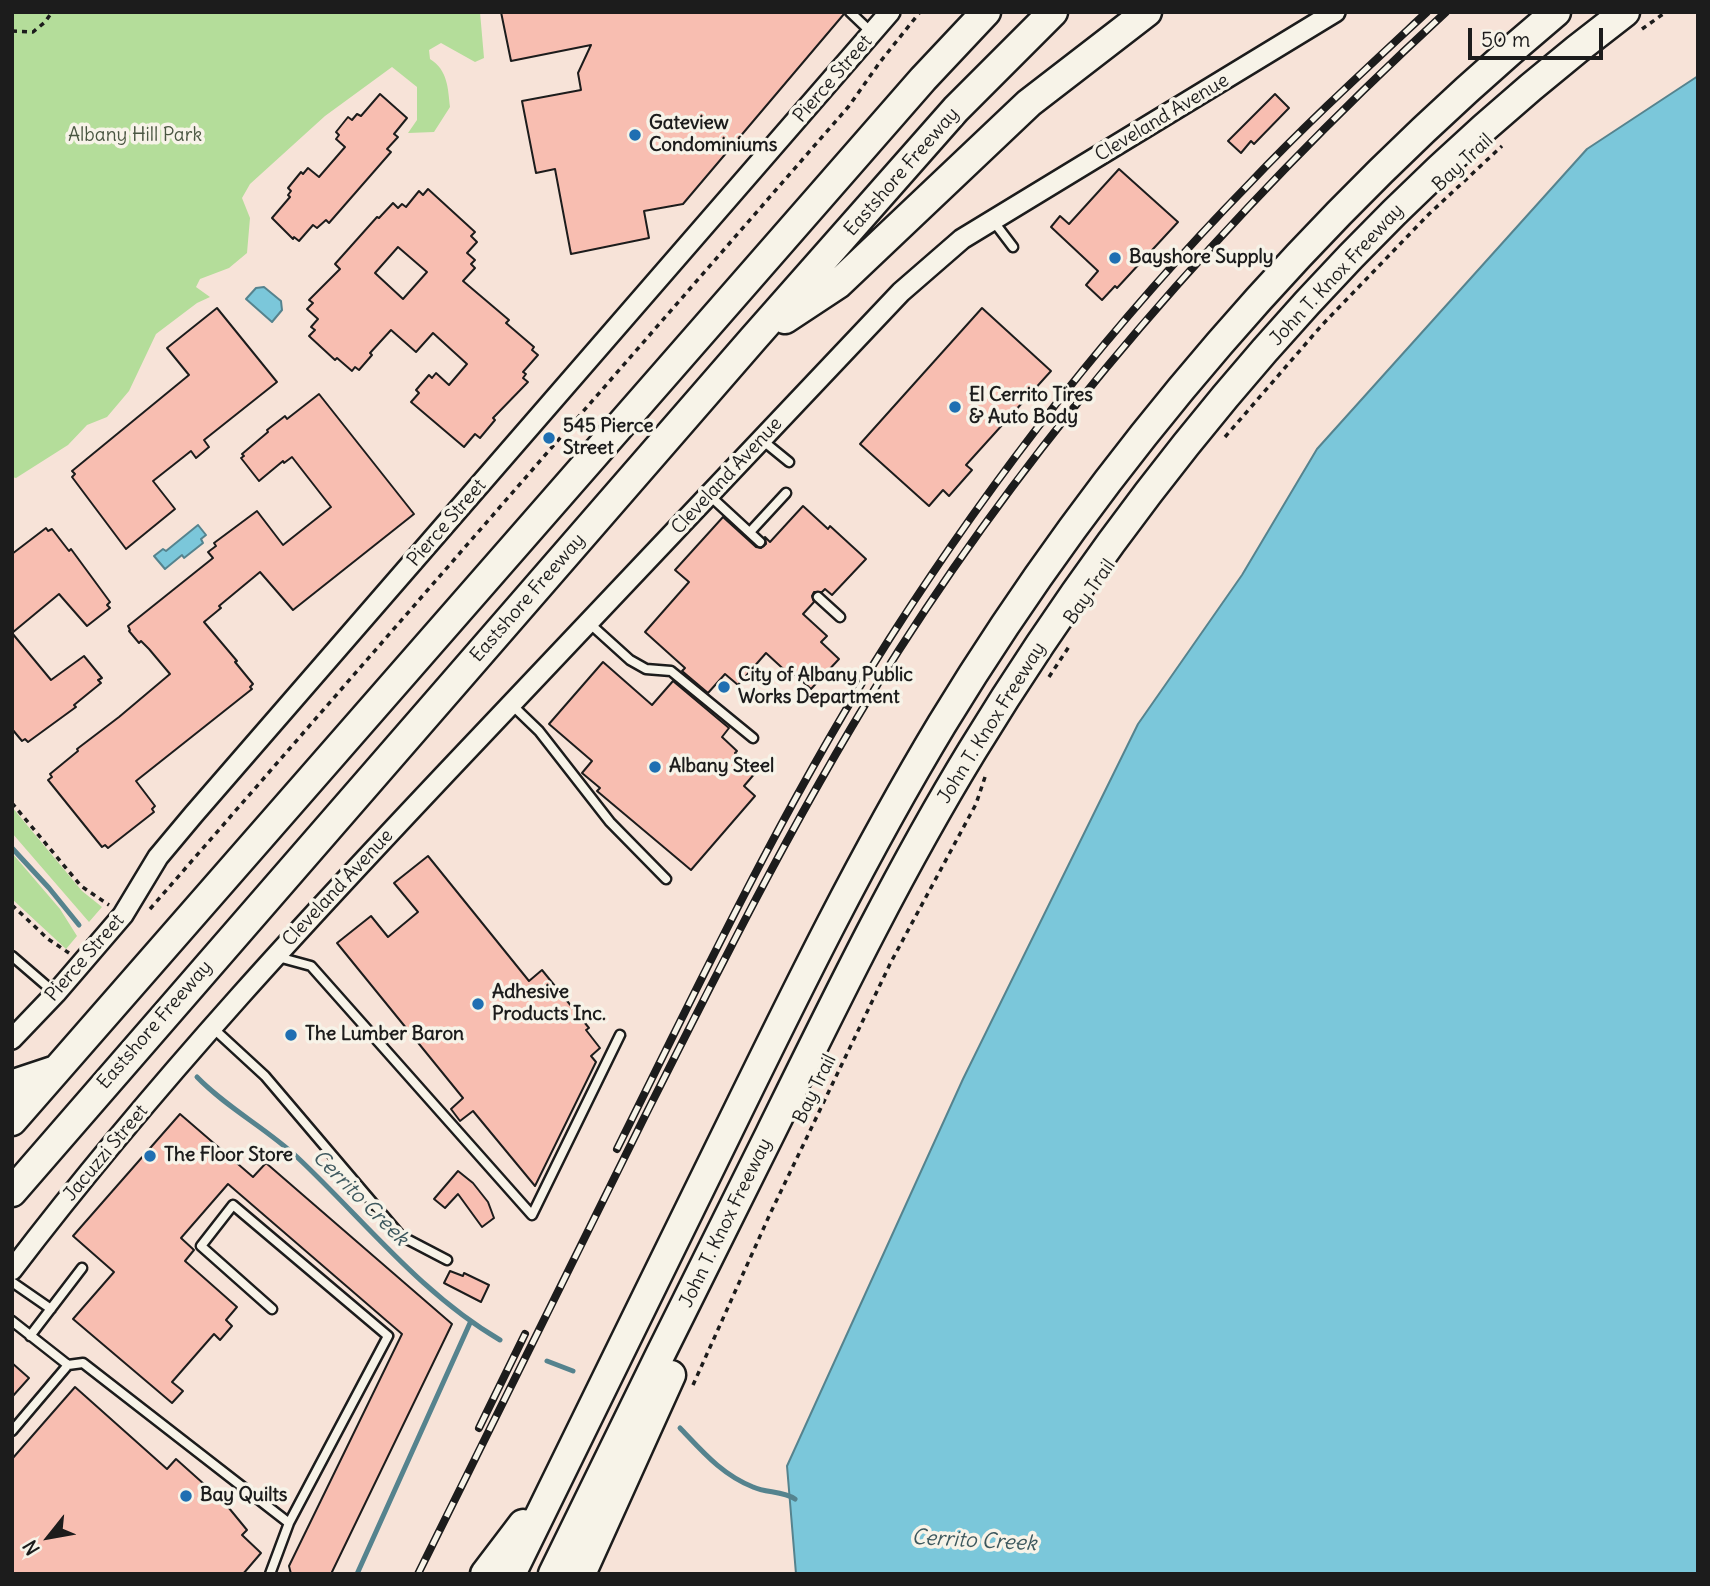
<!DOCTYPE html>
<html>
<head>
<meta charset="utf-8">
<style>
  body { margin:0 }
  #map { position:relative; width:1710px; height:1586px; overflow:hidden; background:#f7e3d8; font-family:Delius,sans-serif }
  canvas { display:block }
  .frame { position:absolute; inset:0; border:14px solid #1c1c1c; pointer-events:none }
  .north { position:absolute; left:14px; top:1502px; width:70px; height:70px; -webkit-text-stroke:5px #f7f3e8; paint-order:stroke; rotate:239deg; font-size:19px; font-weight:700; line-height:28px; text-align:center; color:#1c1c1c }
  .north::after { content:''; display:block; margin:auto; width:24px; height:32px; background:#1c1c1c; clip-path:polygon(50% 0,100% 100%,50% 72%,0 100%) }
  .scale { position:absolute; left:1468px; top:28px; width:135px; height:32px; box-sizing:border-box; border:4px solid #1c1c1c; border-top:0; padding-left:9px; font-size:21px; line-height:24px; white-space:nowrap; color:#1c1c1c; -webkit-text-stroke:5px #f7f3e8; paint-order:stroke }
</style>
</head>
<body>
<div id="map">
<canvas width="1710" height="1586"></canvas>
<div class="frame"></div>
<div class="north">N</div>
<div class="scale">50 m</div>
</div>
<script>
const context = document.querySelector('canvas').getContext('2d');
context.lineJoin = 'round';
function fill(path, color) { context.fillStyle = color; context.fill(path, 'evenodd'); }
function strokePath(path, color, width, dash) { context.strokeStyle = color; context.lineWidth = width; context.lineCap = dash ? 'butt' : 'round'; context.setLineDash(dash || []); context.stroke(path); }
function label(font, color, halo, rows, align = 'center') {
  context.font = font + ' Delius,sans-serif'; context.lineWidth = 7; context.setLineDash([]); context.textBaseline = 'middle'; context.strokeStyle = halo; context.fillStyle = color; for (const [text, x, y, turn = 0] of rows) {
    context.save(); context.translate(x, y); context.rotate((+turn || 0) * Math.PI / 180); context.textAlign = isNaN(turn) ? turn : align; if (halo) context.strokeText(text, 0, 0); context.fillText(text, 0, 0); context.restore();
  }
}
const green = new Path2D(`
  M12,12h468l4,46 -9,4 -34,-19 -12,7 1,9c18,11 18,30 20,48l-16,25 -26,1 9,-13v-33l-25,-20 -67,49 -75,68 -8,14 8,20 -3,35 -18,15 -29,11 -4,8 14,10 -13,6 -41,31 -27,57 -22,26 -20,8 -19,20 -52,33 -4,-1z
  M12,807l70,84 20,16 -13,15 -77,-89z
  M12,853l48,56 17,27 -11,13 -54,-50z`);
const water = new Path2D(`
  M1698,76v1498h-902l-9,-108 176,-387 175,-355 104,-149 75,-126 270,-300z
  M264,287l17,14 1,9 -10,12 -26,-23 10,-11z
  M198,525l8,10 -5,4 2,4 -19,15 -2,-3 -17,14 -11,-13 9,-7 3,2z`);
const stream = new Path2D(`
  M12,848l37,40 30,37
  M197,1077c30,31 69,51 100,80 66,62 124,137 203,183
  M547,1361l26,10
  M680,1428c22,23 42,47 73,59 13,6 30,4 42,12
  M357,1574l113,-251`);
const building = new Path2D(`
  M501,12h343v2l-161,190 -39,7 5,27 -78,16 -16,-85 -19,4 -14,-72 59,-11 -3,-17 13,-28 -80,16z
  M380,94l27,24 -13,16 4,3 -11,12 4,3 -62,71 -3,-3 -9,8 -4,-3 -14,16 -5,-4 -1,2 -21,-21 18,-21 -2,-2 3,-4 -3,-3 13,-16 2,2 5,-6 11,9 26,-30 -9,-8 3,-4 -3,-3 12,-15 4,3 5,-6 4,2z
  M1275,94l14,14 -35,36 -3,-3 -10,12 -13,-12z
  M1119,169l59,53 -61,66 -2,-2 -13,14 -16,-15 12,-14 -47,-44 9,-11 9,8z
  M428,189l47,43 -4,4 6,6 -10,11 8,7 -4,4 4,4 -12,13 46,39 -3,3 28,24 -2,3 6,5 -15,17 3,2 -3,4 5,4 -35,36 2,2 -15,18 -5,-4 -11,13 -53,-45 8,-9 -3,-3 13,-15 3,3 4,-5 13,12 18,-21 -34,-31 -17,19 -25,-22 -21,23 2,2 -13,15 -4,-3 -3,4 -15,-13 -2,2 -26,-24 6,-6 -4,-3 7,-8 -11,-10 6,-6 -4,-3 31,-31 -5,-5 42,-47 2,1 14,-15 5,5 4,-4 4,3 13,-16 4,4zM398,247l29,25 -24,27 -28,-26z
  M217,308l60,74 -73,58 5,7 -13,11 -5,-7 -38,30 22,28 -49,40 -54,-72 3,-3 -3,-3 117,-96 -22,-27z
  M982,308l69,63 -85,94 6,5 -23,26 -6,-6 -14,16 -69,-62z
  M319,394l95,120 -121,96 -33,-38 -41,34 2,2 -17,14 33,39 -2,1 18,22 -3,3 2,2 -116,92 19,25 -3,3 2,3 -46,36 -3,-3 -3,2 -54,-67 4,-3 -2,-3 28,-23 -1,-2 42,-32 51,-43 -21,-25 -8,-8 -2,2 -10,-12 1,-1 -2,-4 85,-68 -5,-6 8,-6 -2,-3 43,-32 26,34 48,-38 -39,-50 -8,6 -1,-2 -24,20 -18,-23 3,-2 -2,-2 26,-22 -1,-2 18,-14 2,3z
  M803,506l25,23 2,-3 36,33 -34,36 -7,-6 -3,3h-8l-2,4 2,6 -11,12 24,22 -6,6 18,17 -28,30 -18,-16 -2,3 -25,-23 -28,32 -13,-11 -17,19 -26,-22 3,-3 -40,-36 44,-50 -14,-12 48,-53 33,30 5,1 5,-4 -1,-7 5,5z
  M46,528l2,3 4,-2 17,22 2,-2 39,53 -3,3 3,3 -23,18 -28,-32 -47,39 39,47 33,-24 18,22 -4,2 3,3 -27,22 2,2 -48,35 -3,-3 -3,2 -10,-12v-175z
  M603,662l49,43 21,-24 56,47 -7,9 15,14 -2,2 21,19 -12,14 11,10 -64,74 -94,-79 3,-3 -18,-15 10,-12 -43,-37z
  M428,856l101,125 13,-11 47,58 -3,2 14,18 -9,8 5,6 -61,124 -62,-75 -13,10 -9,-12 12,-11 -126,-155 34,-27 17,21 30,-25 -24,-29z
  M180,1114l73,63 13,-14 186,161 -121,250h-40l-2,-8 113,-232 -174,-150 -47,54 13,12 -9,11 52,46 -11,13 6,6 -12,14 -6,-6 -42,48 11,9 -11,12 -99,-84 41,-47 -41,-36z
  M458,1171l15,12 15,19 6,16 -12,9 -24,-33 -13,14 -11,-9z
  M450,1271l13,5 1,-3 25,12 -8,17 -37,-19z
  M12,1363l17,15 -17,19z
  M75,1387l92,82 9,-10 48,43 23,28 -5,5 19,18 -18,21h-231v-115z`);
const path = new Path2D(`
  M1642,29l24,-17
  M12,31l21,1 12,-10 7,-10
  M1225,437l97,-112 107,-111 73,-68
  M1049,677l21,-32
  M12,803l69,83 28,19
  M12,905l36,34 21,14
  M150,909l699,-803 31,-44 40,-50
  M693,1385l77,-171 121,-252 85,-158 10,-30`);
const service = new Path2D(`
  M850,12l22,21
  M994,222l19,25
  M762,440l27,22
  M709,495l51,47
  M750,532l36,-39
  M818,597l22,20
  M588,622l42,38 16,9 25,2 82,67
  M511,704l28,27 71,91 56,57
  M12,956l43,37
  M278,957l33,9 221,249 88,-180
  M214,1029l51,47 136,160 46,24
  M12,1282l39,27
  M12,1321l56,44 15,-2 206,160
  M30,1336l52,-68
  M12,1431l56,-66
  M270,1574l19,-51 99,-187 -155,-131 -32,41 71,63`);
const tertiary = new Path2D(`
  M12,1039l44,-46 67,-78 35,-58 36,-43 696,-802
  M12,1270c144,-189 306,-362 469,-534 140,-148 280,-296 420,-444l61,-53 373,-227`);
const motorway = new Path2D(`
  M785,319l53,-35 191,-181 118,-91
  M12,1087l5,-4 39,-13
  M12,1121l911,-1042 63,-67
  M12,1192l741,-853 203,-230 97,-97
  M485,1574l38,-50
  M511,1574c73,-148 145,-297 218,-445 67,-137 134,-274 213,-405 163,-268 373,-510 614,-712
  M553,1574c71,-147 144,-294 217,-440 64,-130 127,-260 202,-383 171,-280 391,-541 653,-739
  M581,1574l90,-199`);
const rail = new Path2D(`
  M617,1149c86,-173 169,-348 273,-511 104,-163 224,-316 359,-454 57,-60 118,-116 178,-172
  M479,1428l46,-94
  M418,1574c74,-150 149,-300 223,-450 81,-161 161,-322 258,-474 152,-237 340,-447 547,-638`);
const markers = [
  [635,135,7,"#1f6fb2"],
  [1115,258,7,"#1f6fb2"],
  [955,407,7,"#1f6fb2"],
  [549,438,7,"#1f6fb2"],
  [724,687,7,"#1f6fb2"],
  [655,767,7,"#1f6fb2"],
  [478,1004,7,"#1f6fb2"],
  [291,1035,7,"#1f6fb2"],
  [150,1156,7,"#1f6fb2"],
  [186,1496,7,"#1f6fb2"]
];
const streetNames = [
  ["Pierce Street",833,79,-49],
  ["Cleveland Avenue",1162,118,-31],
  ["Bay Trail",1463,163,-43],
  ["Eastshore Freeway",902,172,-49],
  ["John T. Knox Freeway",1337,275,-47],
  ["Cleveland Avenue",727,476,-47],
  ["Pierce Street",447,523,-49],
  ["Bay Trail",1090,592,-55],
  ["Eastshore Freeway",528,598,-49],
  ["John T. Knox Freeway",992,723,-58],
  ["Cleveland Avenue",338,888,-47],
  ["Pierce Street",85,958,-49],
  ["Eastshore Freeway",155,1025,-49],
  ["Bay Trail",815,1089,-64],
  ["Jacuzzi Street",106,1153,-50],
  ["John T. Knox Freeway",726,1223,-64]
];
const poiNames = [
  ["Gateview",649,124],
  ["Condominiums",649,146],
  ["Bayshore Supply",1129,258],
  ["El Cerrito Tires",969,396],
  ["& Auto Body",969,418],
  ["545 Pierce",563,427],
  ["Street",563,449],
  ["City of Albany Public",738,676],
  ["Works Department",738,698],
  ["Albany Steel",669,767],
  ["Adhesive",492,993],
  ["Products Inc.",492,1015],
  ["The Lumber Baron",305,1035],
  ["The Floor Store",164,1156],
  ["Bay Quilts",200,1496]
];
const parkNames = [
  ["Albany Hill Park",135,136]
];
const waterNames = [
  ["Cerrito Creek",360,1198,45],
  ["Cerrito Creek",974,1541,3]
];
fill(green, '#b4dd9a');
fill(water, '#7bc7da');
strokePath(water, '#55838e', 2);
strokePath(stream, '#55838e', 5);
fill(building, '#f8beb1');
strokePath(building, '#1c1c1c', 2);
strokePath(service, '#1c1c1c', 13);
strokePath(tertiary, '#1c1c1c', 24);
strokePath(motorway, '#1c1c1c', 33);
strokePath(path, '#1c1c1c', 3.5, [5, 5]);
strokePath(service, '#f7f3e8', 8);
strokePath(tertiary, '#f7f3e8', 19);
strokePath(motorway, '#f7f3e8', 28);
strokePath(rail, '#1c1c1c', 8);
strokePath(rail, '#f7f3e8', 5, [16]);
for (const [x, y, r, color] of markers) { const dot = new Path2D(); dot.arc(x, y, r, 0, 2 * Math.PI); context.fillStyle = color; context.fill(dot); strokePath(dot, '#f7f3e8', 2.5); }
label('19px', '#1c1c1c', '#f7f3e8', streetNames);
label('bold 19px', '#1c1c1c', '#f7f3e8', poiNames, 'left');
label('19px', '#4a5642', '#f7f3e8', parkNames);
label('italic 21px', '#3d585e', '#f7f3e8', waterNames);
</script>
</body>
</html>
